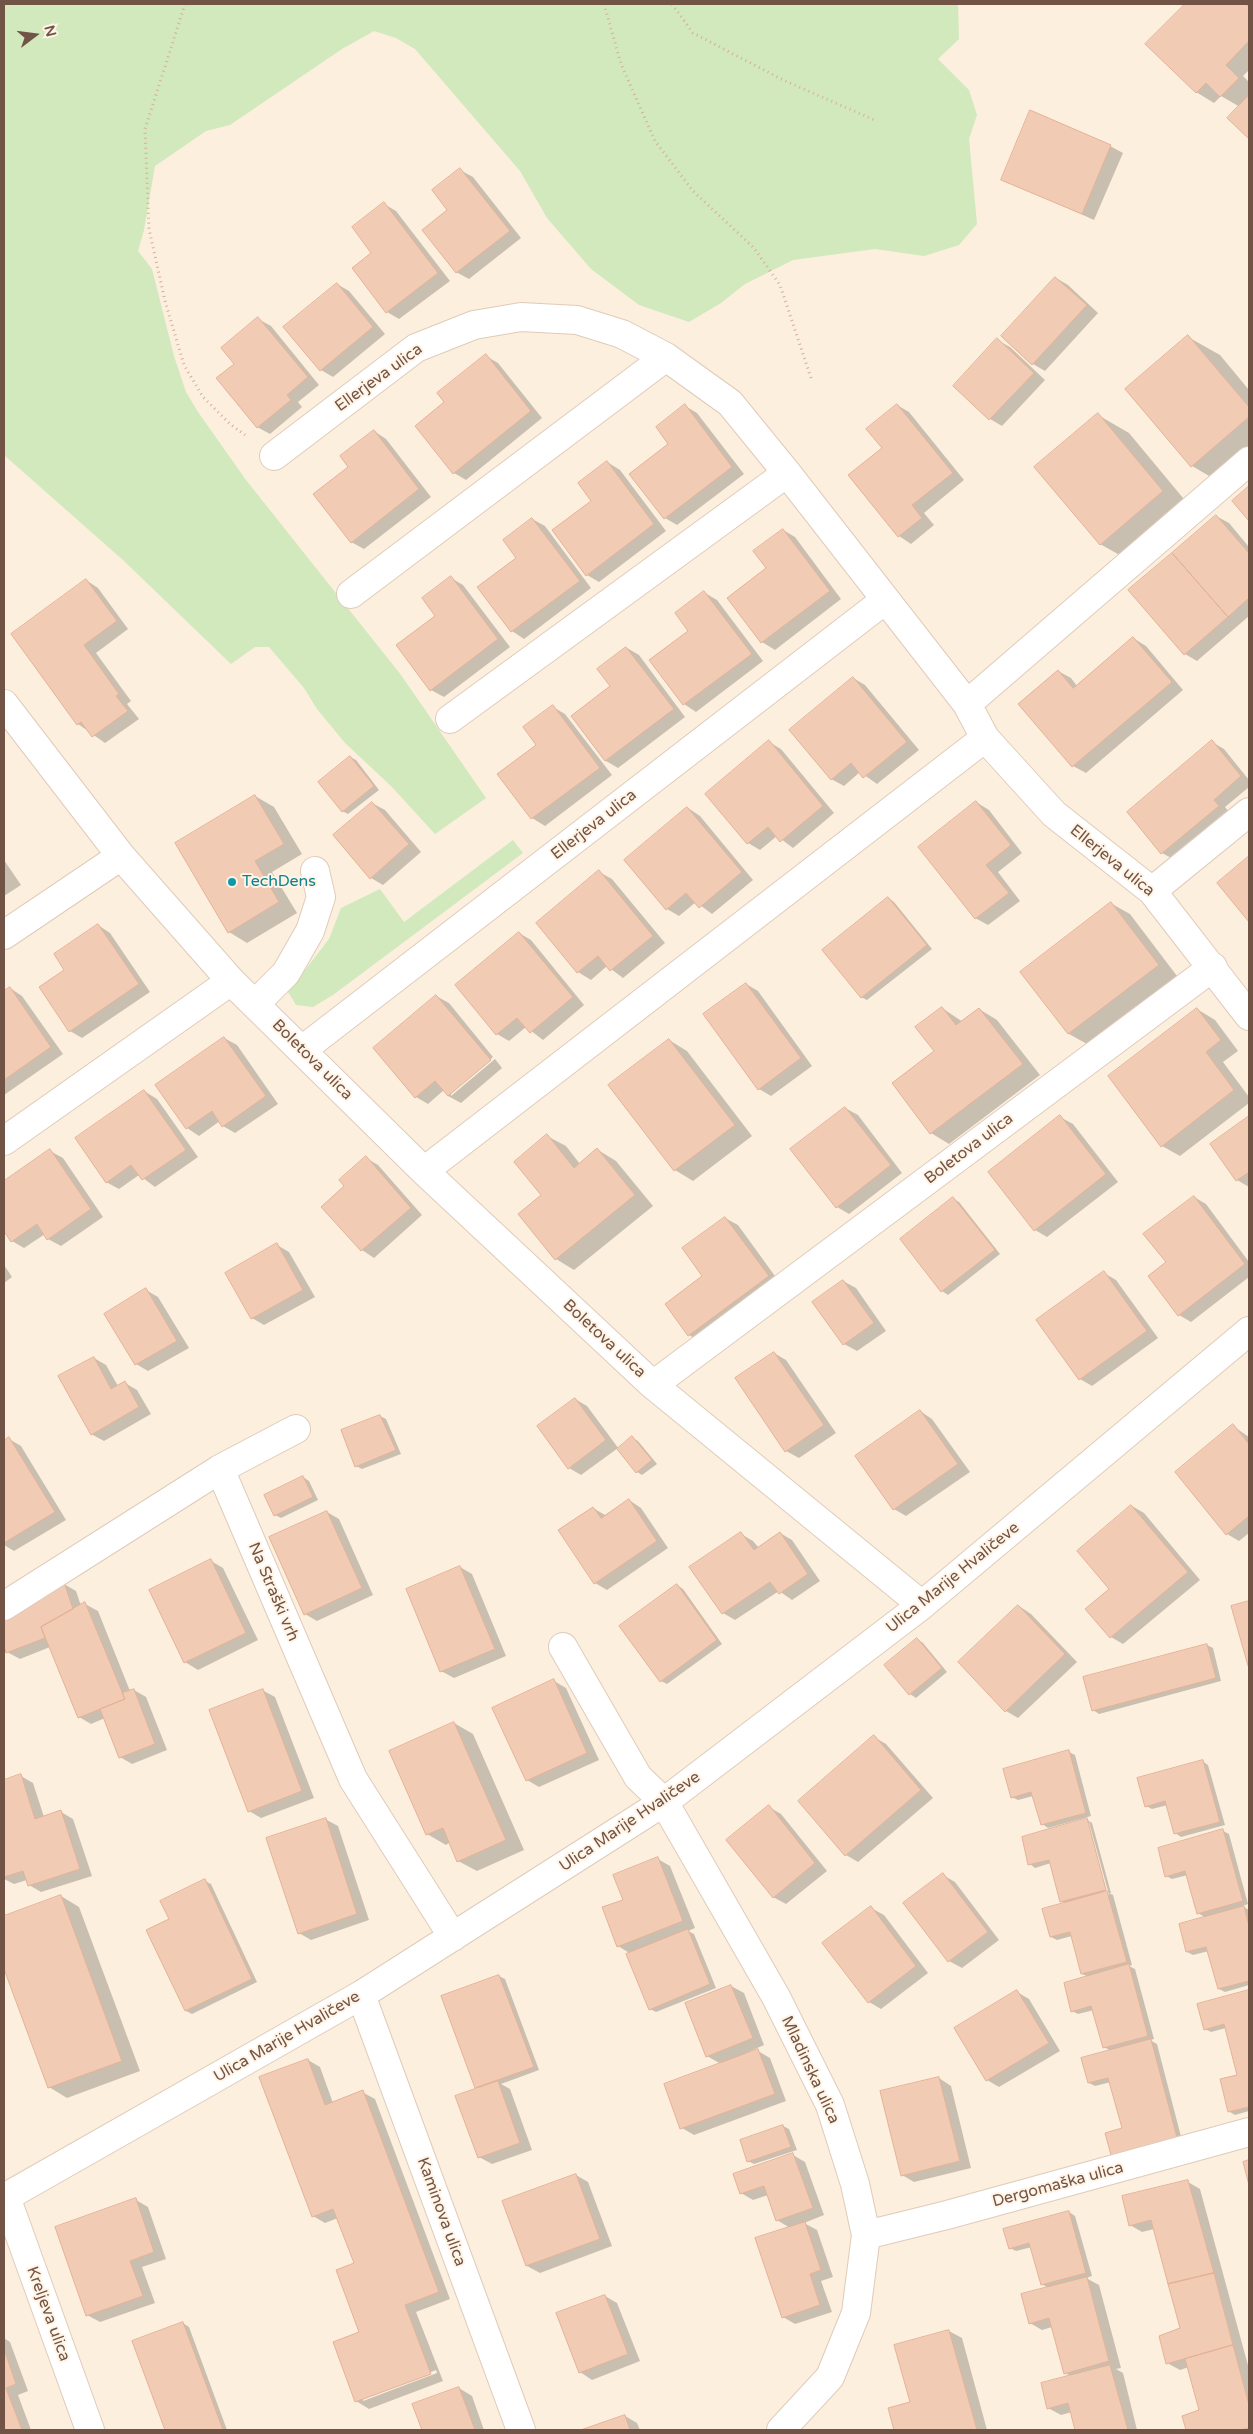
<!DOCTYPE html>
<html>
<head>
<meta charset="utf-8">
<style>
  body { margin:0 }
  #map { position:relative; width:1253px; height:2434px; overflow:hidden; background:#fcefde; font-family:"Varela Round",sans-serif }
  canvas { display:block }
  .frame { position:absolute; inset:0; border:5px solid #725446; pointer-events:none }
  .north { position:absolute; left:10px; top:10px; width:50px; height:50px; -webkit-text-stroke:4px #fff4e5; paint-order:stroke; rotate:75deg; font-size:14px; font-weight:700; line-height:20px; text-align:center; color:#725446 }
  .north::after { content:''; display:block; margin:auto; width:18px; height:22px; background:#725446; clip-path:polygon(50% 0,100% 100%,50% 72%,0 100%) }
</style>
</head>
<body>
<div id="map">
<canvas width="1253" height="2434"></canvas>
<div class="frame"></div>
<div class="north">N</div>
</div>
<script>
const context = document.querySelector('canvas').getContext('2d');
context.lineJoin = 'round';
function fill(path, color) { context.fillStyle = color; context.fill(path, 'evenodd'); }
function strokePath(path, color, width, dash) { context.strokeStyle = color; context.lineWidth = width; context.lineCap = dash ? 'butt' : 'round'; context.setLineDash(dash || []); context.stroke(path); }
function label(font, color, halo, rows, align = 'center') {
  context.font = font + ' "Varela Round",sans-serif'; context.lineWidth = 4; context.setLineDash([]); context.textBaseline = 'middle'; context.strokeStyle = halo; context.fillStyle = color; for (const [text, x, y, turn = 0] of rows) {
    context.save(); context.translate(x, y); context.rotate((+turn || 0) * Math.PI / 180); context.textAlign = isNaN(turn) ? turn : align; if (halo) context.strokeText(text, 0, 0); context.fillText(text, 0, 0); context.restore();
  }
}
const green = new Path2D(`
  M4,4h954l1,35 -21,20 31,31 8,25 -8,24 8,85 -18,21 -35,11 -49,-7 -82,11 -48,24 -24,19 -32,19 -50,-17 -48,-36 -44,-51 -27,-47 -105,-122 -19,-11 -22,-7 -32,18 -112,76 -24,6 -51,35 -11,64 -6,21 14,18 22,87 12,36 12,20 48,68 155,195 85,123 -51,36 -44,-48 -46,-43 -28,-34 -13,-21 -35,-41h-14l-24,17 -107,-103 -120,-106z
  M513,840l10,13 -190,142 -20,12 -17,-2 -8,-13 41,-53 12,-31 39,-19 24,33z`);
const shadow = new Path2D(`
  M1187,4h62v66l-6,6 6,6v56l-20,-20 11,-11 -19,-11 -7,7 -18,-11 -49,-48z
  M1110,146l13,7 -29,67 -91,-41z
  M460,170l13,7 48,61 -52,41 -13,-7 -7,-62z
  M384,204l12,7 54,70 -51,38 -12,-7 -34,-44 20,-15z
  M1056,278l12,7 30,28 -53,58 -12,-7z
  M337,284l12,7 36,43 -52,43 -12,-7z
  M258,319l13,7 48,59 -21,17 4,5 -32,27 -13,-7 -21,-63z
  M1188,337l32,18 29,35v72l-26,22 -31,-18z
  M997,340l13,7 35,33 -43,46 -12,-7 -35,-33z
  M486,356l12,7 44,55 -76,62 -12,-7 -8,-71z
  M897,405l12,7 55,68 -40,33 10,12 -23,19 -12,-8 -49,-60 33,-28z
  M685,406l12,7 47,61 -67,51 -12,-7 5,-74z
  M1098,415l31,18 64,77 -61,52 -32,-18z
  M374,431l12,8 45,58 -67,52 -13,-7 -2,-75z
  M607,462l13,8 46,61 -67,51 -12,-7 6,-74z
  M1216,516l13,7 20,24v69l-52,45 -12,-7z
  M532,519l13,7 46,62 -67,51 -12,-8 -34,-44 40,-29z
  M783,530l12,7 46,62 -66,51 -13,-8 -33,-44 39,-29z
  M451,578l12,7 47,62 -66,50 -13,-7 6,-74z
  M86,580l12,8 30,41 -32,24 35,48 -4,3 12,15 -34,24 -27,-19z
  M705,593l12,7 46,61 -67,51 -12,-8 -33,-44 39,-29z
  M1133,638l13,8 37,44 -97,83 -13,-7 -53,-62 38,-33 13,7 6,8z
  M627,648l12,7 46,62 -67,51 -12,-7 -33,-45 39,-29z
  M853,678l12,7 54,65 -42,34 -17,-12 -16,14 -13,-7z
  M553,707l12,7 47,61 -67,51 -13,-8 -33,-44 39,-29z
  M769,742l12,7 53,64 -41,35 -16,-12 -17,14 -12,-7z
  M1212,742l12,7 25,31v7l-24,20 5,6 -55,47 -13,-7z
  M350,757l6,3 23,30 -31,24 -6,-3z
  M255,796l19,11 28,47 -30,18 25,41 -50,30 -18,-11z
  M976,802l13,8 33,43 -24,19 22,29 -32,24 -13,-7z
  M372,803l13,7 36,42 -38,33 -12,-7z
  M688,808l12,8 53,64 -41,34 -16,-12 -17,14 -12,-7z
  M1249,858v63l-31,-38z
  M4,860l17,25 -17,11z
  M599,872l13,7 53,64 -42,35 -16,-12 -16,14 -13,-8 -41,-49z
  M888,898l6,4 38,47 -65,51 -6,-3z
  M1112,904l18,10 47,62 -90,68 -18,-10 -47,-62z
  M98,925l12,8 40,59 -68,46 -12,-7 -4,-61z
  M519,933l12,7 53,65 -41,35 -17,-13 -17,14 -12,-7 -40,-49z
  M746,984l12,7 54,75 -41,30 -12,-7z
  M10,988l12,8 41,58 -59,41v-102z
  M436,996l13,7 44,54 -42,35v4l44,-37 7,9 -41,35 -13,-7 -4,-6 -16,14 -12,-7z
  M942,1008l21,14 16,-13 18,11 43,55 -91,69 -18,-11z
  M1197,1009l18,11 23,31 -15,11 26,35v6l-69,53 -18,-10z
  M224,1038l13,7 41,59 -43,29 -12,-7 -3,-5 -21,15 -12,-8 -30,-43z
  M669,1040l18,11 65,85 -59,45 -18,-11 -65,-85z
  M144,1091l13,8 41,58 -43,30 -16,-12 -20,14 -13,-7z
  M845,1108l13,7 44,58 -53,41 -12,-7z
  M1060,1117l13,7 45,58 -71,55 -12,-7z
  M1249,1117v70l-12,-7 -26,-36z
  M547,1136l19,10 14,18 18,-14 18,11 37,45 -79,64 -18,-11 -36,-45 23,-19z
  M50,1151l13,7 40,59 -42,29 -13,-7 -3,-5 -21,14 -12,-7 -8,-12v-46z
  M366,1158l12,7 44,50 -48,43 -12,-8 -39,-43 23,-20z
  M1194,1197l12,7 43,58v15l-58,45 -12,-7 -12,-52z
  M954,1199l5,3 41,52 -52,41 -6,-4z
  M725,1218l13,7 42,58 -79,59 -12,-7 15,-59z
  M277,1245l12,7 26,45 -51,28 -12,-7z
  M4,1265l8,12 -8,6z
  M1104,1273l12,7 42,58 -66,48 -12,-7z
  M843,1281l13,7 30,43 -29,20 -13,-7z
  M146,1290l12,7 31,51 -41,23 -12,-7z
  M774,1353l12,7 50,73 -37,25 -13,-7 -49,-73z
  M94,1358l12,7 12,21 7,-3 12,7 14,24 -47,27 -13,-7z
  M575,1399l12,7 32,43 13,-11 6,3 19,23 -15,11 -5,-3 -19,-24 -37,27 -12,-7z
  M920,1411l12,8 38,53 -64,44 -12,-7z
  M380,1416l6,3 15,35 -39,15 -6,-3z
  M1233,1426l16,11v96l-10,8 -12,-7z
  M9,1439l12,7 45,74 -52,31 -10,-6v-103z
  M303,1477l6,4 9,19 -37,18 -6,-3z
  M629,1500l12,8 27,40 -61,42 -12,-7 -2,-75 12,7z
  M1132,1506l12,7 56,67 -77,64 -12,-7v-48z
  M327,1512l12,7 34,76 -56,26 -12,-7z
  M780,1533l12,7 28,41 -28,19 -13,-9 -44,29 -12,-7 -32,-46 50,-33 12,7 6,7z
  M211,1561l12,7 35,72 -60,30 -13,-8 -35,-71z
  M460,1567l12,7 34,82 -52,22 -13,-7z
  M64,1584l12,7 5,15 4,-2 13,7 32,80 4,-1 12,7 21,53 -35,14 -12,-7 -15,-39 -14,6 -12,-7 -29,-70 -30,12 -13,-7 -3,-10v-22z
  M677,1585l6,4 39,55 -55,40 -6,-3z
  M1249,1602v63l-16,-58z
  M1019,1606l12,8 46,48 -59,56 -12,-7z
  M917,1639l6,4 24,29 -31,26 -6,-4 -24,-28z
  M1207,1645l6,3 8,33 -122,33 -6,-4z
  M554,1681l12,7 33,72 -60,27 -12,-7z
  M262,1690l13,7 39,101 -53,20 -12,-7z
  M454,1723l19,11 51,116 -47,21 -19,-10 -8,-19 -4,3 -19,-11z
  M874,1737l12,7 47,54 -75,64 -12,-7z
  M1069,1752l6,3 16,61 -43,12 -6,-4 -9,-28 -15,4 -6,-3z
  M1202,1761l6,4 17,60 -44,12 -6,-4 -7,-28 -16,4 -6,-3z
  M21,1776l12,7 11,34 17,-5 12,7 19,57 -51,16 -12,-7 -2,-5 -13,4 -10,-5v-98z
  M769,1807l12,7 46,57 -41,33 -13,-7z
  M325,1819l13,7 31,94 -58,20 -12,-7z
  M1086,1819l6,4 19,70h-2l4,2 19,70 -3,1 6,3 19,70 -4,1 7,4 28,108 -62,-23 -12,-47 -16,4 -6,-3 22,-32 -7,-4 -10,-37 -16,4 -6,-3 17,-34 -7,-3 -10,-38 -15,4 -6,-3 15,-33 -5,-3 -10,-38 -16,5 -5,-4zM1086,1822h3l20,73 -3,1z
  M1223,1831l6,3 19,70 -6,2 7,4v75l-24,7 -6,-3 -10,-38 -16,4 -6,-3 -7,-27 26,-7 -8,-5 -10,-38 -16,4 -6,-3z
  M658,1859l12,7 25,62 -7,3 6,3 22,54 -60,24 -6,-3 -19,-55 -13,-8 6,-46z
  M943,1875l12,7 44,58 -37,28 -13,-7 -44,-58z
  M205,1881l6,3 46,98 -65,32 -6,-3 -15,-91z
  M61,1896l18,11 61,164 -73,27 -18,-11 -45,-121v-48z
  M871,1908l13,7 44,58 -47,36 -12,-7z
  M499,1976l6,3 34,91 -38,14 9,5 22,61 -40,14 -13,-7v-68l-3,-2z
  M731,1986l13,7 20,52 -18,8 1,2 11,-4 12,7 16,43 -92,34 -12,-7 39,-64 -14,-8z
  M1017,1992l12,7 31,52 -61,36 -12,-7z
  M1249,1992v119l-14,4 -5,-3 9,-36 -13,-48 -15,4 -6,-3 -7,-24z
  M308,2060l12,7 13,36 29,-11 13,7 75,200 -34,13 27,69 -74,28 -13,-8 5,-68 -5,-70 -18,-45 -13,5 -12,-7zM436,2370l1,3 -74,28v-3z
  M939,2078l12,8 20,82 -57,14 -12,-7z
  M783,2126l6,3 8,21 -43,14 -6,-3z
  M793,2155l12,7 19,53 -20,8 13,7 16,47 -12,4 11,31 -37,12 -12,-7 7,-89 -13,-8 -9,-25 -15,5 -12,-7z
  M576,2175l12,7 24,64 -72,27 -13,-7z
  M1188,2182l12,7 49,180v61h-62l-4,-13 18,-6 -12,-44 -9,3 -13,-7 15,-34 -28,-100 -12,3 -12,-7z
  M136,2200l12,7 18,52 -24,8 13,36 -55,19 -13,-7z
  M1069,2212l6,4 17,60 -6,2 13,7 22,83 -5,1 7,4 14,57h-61l-4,-18 -11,3 -13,-7 23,-32 -6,-3 -13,-46 -10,3 -12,-7 18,-35 -6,-4 -10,-37 -16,4 -6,-3z
  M605,2296l12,7 23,58 -48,19 -12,-8z
  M183,2323l6,4 38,103h-61l-33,-88z
  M949,2331l13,7 25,92h-92l-6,-21 22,-6z
  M4,2338l6,4 18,49 -10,4 13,35h-27z
  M459,2388l13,8 12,34h-61l-9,-25z
  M625,2416l12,7 3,7h-56z`);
const building = new Path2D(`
  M1185,4h61l3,3v34l-23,24 13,13 -19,19 -14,-14 -10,10 -51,-49z
  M1249,95v44l-22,-21z
  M1030,110l81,35 -29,69 -81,-34z
  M460,168l50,63 -54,42 -34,-43 25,-20 -15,-20z
  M384,202l54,71 -52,40 -34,-45 19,-15 -19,-26z
  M1055,277l32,28 -55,60 -31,-29z
  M337,283l36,44 -53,44 -37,-44z
  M258,317l50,60 -21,18 4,5 -34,28 -41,-50 18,-14 -13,-16z
  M1188,335l61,72v10l-58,50 -66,-78z
  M997,338l37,35 -45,47 -36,-34z
  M486,354l45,57 -78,63 -38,-48 29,-24 -7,-9z
  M685,404l47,63 -68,52 -35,-45 39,-30 -12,-17z
  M897,404l56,69 -41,32 10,13 -24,19 -50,-62 34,-27 -16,-19z
  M1098,413l65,78 -63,54 -66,-78z
  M374,430l45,59 -68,54 -38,-49 35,-27 -8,-11z
  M607,461l47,63 -68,52 -34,-46 39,-29 -13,-18z
  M1249,486v35l-17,-20z
  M1216,515l33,38v45l-21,19 -56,-64z
  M532,518l48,63 -69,51 -34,-45 39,-29 -13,-18z
  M783,529l47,62 -69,52 -34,-45 39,-30 -13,-17z
  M1172,553l56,64 -44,38 -56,-65z
  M451,576l47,63 -68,52 -34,-46 39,-29 -13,-18z
  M86,579l31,42 -33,24 35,49 -3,2 12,15 -36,26 -11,-15 -4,3 -66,-91z
  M704,591l48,63 -69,51 -34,-45 39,-29 -13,-18z
  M1133,637l39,45 -100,85 -54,-63 40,-34 15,18z
  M626,647l48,62 -69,52 -34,-45 39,-30 -13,-17z
  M853,677l54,65 -44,36 -12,-15 -20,17 -42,-50z
  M553,705l47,63 -69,51 -34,-45 39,-29 -13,-18z
  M769,740l54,66 -43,36 -12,-15 -21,17 -42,-50z
  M1212,740l29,36 -27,24 5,6 -58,48 -34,-42z
  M350,756l24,30 -32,26 -24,-30z
  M255,795l29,49 -29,17 24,41 -51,31 -53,-90z
  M976,801l35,44 -25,20 23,28 -34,26 -57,-72z
  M372,802l37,42 -39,35 -37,-44z
  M687,807l55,65 -43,36 -13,-15 -20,17 -42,-50z
  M1249,856v66l-32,-39z
  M599,870l54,66 -43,35 -12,-15 -21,17 -41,-50z
  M888,897l39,48 -66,53 -39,-48z
  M1111,902l48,63 -91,69 -48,-62z
  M98,924l41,60 -70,48 -30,-45 25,-17 -10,-16z
  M519,932l54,65 -43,36 -13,-15 -21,17 -41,-50z
  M746,983l55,75 -43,32 -55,-76z
  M10,987l41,60 -47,33v-89z
  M436,995l55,65 -43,36 -13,-15 -20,17 -42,-50z
  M942,1007l14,18 23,-17 44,56 -93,70 -38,-51 42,-32 -19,-24z
  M1197,1008l24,32 -15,12 28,38 -73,57 -53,-71z
  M224,1037l42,59 -44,31 -10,-16 -26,18 -31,-44z
  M669,1039l66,86 -61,46 -66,-86z
  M144,1090l42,60 -44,30 -11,-15 -25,18 -31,-45z
  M845,1107l46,58 -55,43 -46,-59z
  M1060,1115l46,59 -72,57 -46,-59z
  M1249,1116v56l-13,9 -26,-37z
  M547,1134l27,34 23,-20 38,47 -80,65 -37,-46 23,-19 -27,-33z
  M50,1149l41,60 -44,31 -10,-16 -26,18 -7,-11v-50z
  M366,1156l45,52 -50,43 -40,-44 23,-21 -5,-6z
  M1194,1196l51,68 -67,52 -30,-40 18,-14 -23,-28z
  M953,1197l42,53 -54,42 -41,-53z
  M725,1217l44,59 -81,60 -23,-32 37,-28 -20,-28z
  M277,1243l26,47 -52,29 -26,-46z
  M1104,1271l43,60 -68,49 -43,-60z
  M843,1280l31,43 -31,22 -31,-43z
  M146,1288l31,53 -42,24 -31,-51z
  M774,1352l50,73 -39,27 -50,-74z
  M94,1357l17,32 14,-8 14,26 -48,28 -33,-59z
  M575,1398l31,42 -38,29 -31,-43z
  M920,1410l38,54 -65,46 -38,-54z
  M380,1415l16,35 -41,17 -14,-37z
  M1233,1424l16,20v72l-23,19 -51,-63z
  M632,1436l20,24 -16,13 -19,-24z
  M9,1437l46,75 -51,31v-102z
  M303,1476l10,21 -39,19 -10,-21z
  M629,1499l28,42 -63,43 -36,-54 35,-23 8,11z
  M1131,1505l57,67 -78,66 -25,-29 24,-20 -32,-38z
  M327,1511l35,77 -58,27 -35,-78z
  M741,1532l13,18 26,-18 28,42 -29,20 -9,-12 -48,32 -33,-47z
  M211,1559l35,74 -62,30 -35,-73z
  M460,1566l35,83 -55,23 -34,-83z
  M64,1582l9,27 -32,18 4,11 -39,15 -2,-7v-27z
  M677,1584l40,56 -57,42 -41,-56z
  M1249,1601v68l-18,-63z
  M85,1602l40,97 -47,19 -37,-91z
  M1018,1605l47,49 -60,58 -47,-50z
  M917,1638l25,30 -33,27 -25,-30z
  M1207,1644l9,34 -124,33 -9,-34z
  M554,1679l33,74 -61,28 -34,-73z
  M134,1689l21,55 -36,14 -19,-49 25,-10 -3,-6z
  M263,1689l39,102 -54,21 -39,-102z
  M454,1722l52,118 -49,22 -14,-34 -17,7 -37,-84z
  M874,1735l47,55 -76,66 -47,-55z
  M1069,1750l17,63 -45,12 -10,-33 -20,6 -8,-29z
  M1203,1760l17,62 -46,12 -9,-33 -20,6 -8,-29z
  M21,1774l14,45 26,-9 19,59 -52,17 -5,-15 -19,6v-97z
  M769,1805l46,58 -42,35 -47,-58z
  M326,1818l31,96 -59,20 -32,-96z
  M1087,1818l19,72 -46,12 -11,-42 -21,5 -6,-28z
  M1223,1829l20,72 -46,13 -12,-43 -20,6 -7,-29z
  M658,1857l25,64 -66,26 -15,-40 21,-7 -10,-25z
  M943,1873l45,59 -40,30 -45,-59z
  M205,1879l47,100 -67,32 -39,-81 23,-11 -9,-18z
  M1107,1891l20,71 -46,12 -11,-42 -20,5 -8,-28z
  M61,1895l61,166 -74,27 -44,-119v-53z
  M871,1906l45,60 -48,37 -46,-60z
  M1244,1906l5,20v55l-31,8 -12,-42 -20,5 -7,-28z
  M688,1929l22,55 -61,26 -23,-56z
  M1129,1964l19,72 -45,12 -12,-42 -20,6 -7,-29z
  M499,1975l35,92 -59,21 -34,-92z
  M731,1985l22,53 -47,19 -21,-54z
  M1017,1990l32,53 -63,38 -32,-53z
  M1249,1990v117l-21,5 -8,-33 17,-4 -13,-51 -20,6 -7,-26z
  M1151,2039l29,110 -66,17 -9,-33 17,-5 -14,-50 -20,5 -7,-25z
  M758,2049l17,45 -95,35 -16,-45z
  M308,2059l17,46 38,-15 76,202 -34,13 26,69 -76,28 -22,-60 26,-10 -23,-62 18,-7 -21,-54 -21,8 -53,-140z
  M939,2077l21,84 -59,15 -21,-85z
  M498,2081l22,62 -42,15 -23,-62z
  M783,2125l8,22 -44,15 -7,-22z
  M793,2153l20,55 -37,13 -12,-35 -24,8 -7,-20z
  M1249,2160v25l-6,-23z
  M576,2174l24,65 -74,27 -24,-65z
  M1188,2180l26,93 -46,11 -17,-64 -22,6 -7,-30z
  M136,2198l18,54 -24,9 13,35 -57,20 -31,-89z
  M1069,2211l17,62 -45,12 -12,-42 -20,6 -6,-20z
  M805,2222l16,48 -11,4 10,31 -38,13 -27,-80z
  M1214,2273l19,72 -67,19 -7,-28 21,-8 -12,-44z
  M1087,2277l22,84 -45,13 -15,-56 -20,6 -8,-30z
  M605,2295l23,59 -49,19 -23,-60z
  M183,2322l40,108h-58l-33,-89z
  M949,2330l28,100h-83l-6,-22 22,-6 -16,-57z
  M1233,2345l16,60v23l-9,2h-54l-4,-14 17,-6 -14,-51z
  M4,2349l12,35 -10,4 16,42h-18z
  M1110,2365l18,65h-53l-7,-27 -21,6 -6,-26z
  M459,2387l16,43h-53l-10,-26z
  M625,2415l5,15h-49z`);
const path = new Path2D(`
  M185,4l-40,125 4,100 16,72 19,64 19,32 27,27 15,11
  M604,4l17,60 34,77 38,50 61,57 26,37 31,93
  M672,4l21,29 90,47 94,41`);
const minor = new Path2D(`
  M274,456l142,-108 58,-23 47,-8 56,3 45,14 44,23 64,46 57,70 180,231 18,34 69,76 98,77 97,125
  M351,594l315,-237
  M4,704l117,152 110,125 193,190 229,214 269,220
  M967,704l282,-243
  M450,719l337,-246
  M1152,891l97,-79
  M4,935l117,-79
  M255,1004l31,-31 24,-42 11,-34 -6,-26
  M302,1050l583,-450
  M4,1141l227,-160
  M424,1171l561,-433
  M653,1385l560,-418
  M220,1469l76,-40
  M4,1606l216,-137 133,310 100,158
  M563,1647l75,130 26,25 112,195 54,108 25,79 11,51 -10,78 -26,64 -49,53
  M361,1995l160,435
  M6,2197l84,233
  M4,2198l357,-203 303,-193 258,-197 327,-274
  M866,2235l81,-20 302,-83`);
const markers = [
  [232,882,5,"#0f9aa8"]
];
const streetNames = [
  ["Ellerjeva ulica",379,378,-36],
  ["Ellerjeva ulica",594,825,-38],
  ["Ellerjeva ulica",1112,861,39],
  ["Boletova ulica",312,1060,45],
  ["Boletova ulica",969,1149,-37],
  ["Boletova ulica",604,1339,43],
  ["Ulica Marije Hvaličeve",953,1578,-39],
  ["Na Straški vrh",273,1592,67],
  ["Ulica Marije Hvaličeve",630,1822,-34],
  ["Ulica Marije Hvaličeve",287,2037,-30],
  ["Mladinska ulica",810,2070,65],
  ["Dergomaška ulica",1058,2185,-15],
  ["Kaminova ulica",441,2212,70],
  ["Kreljeva ulica",48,2314,70]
];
const cultureNames = [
  ["TechDens",242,882]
];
fill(green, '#d1e9bd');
fill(shadow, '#0003');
fill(building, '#f2cbb5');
strokePath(building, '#e5b195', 1);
strokePath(minor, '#e0cbba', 30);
strokePath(path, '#d6af99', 3, [1, 4]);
strokePath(minor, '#fff', 28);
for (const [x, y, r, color] of markers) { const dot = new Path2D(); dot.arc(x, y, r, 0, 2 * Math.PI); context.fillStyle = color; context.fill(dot); strokePath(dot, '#fff4e5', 2); }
label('16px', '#725446', '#fff4e5', streetNames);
label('16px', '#0d838f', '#fff4e5', cultureNames, 'left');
</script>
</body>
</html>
